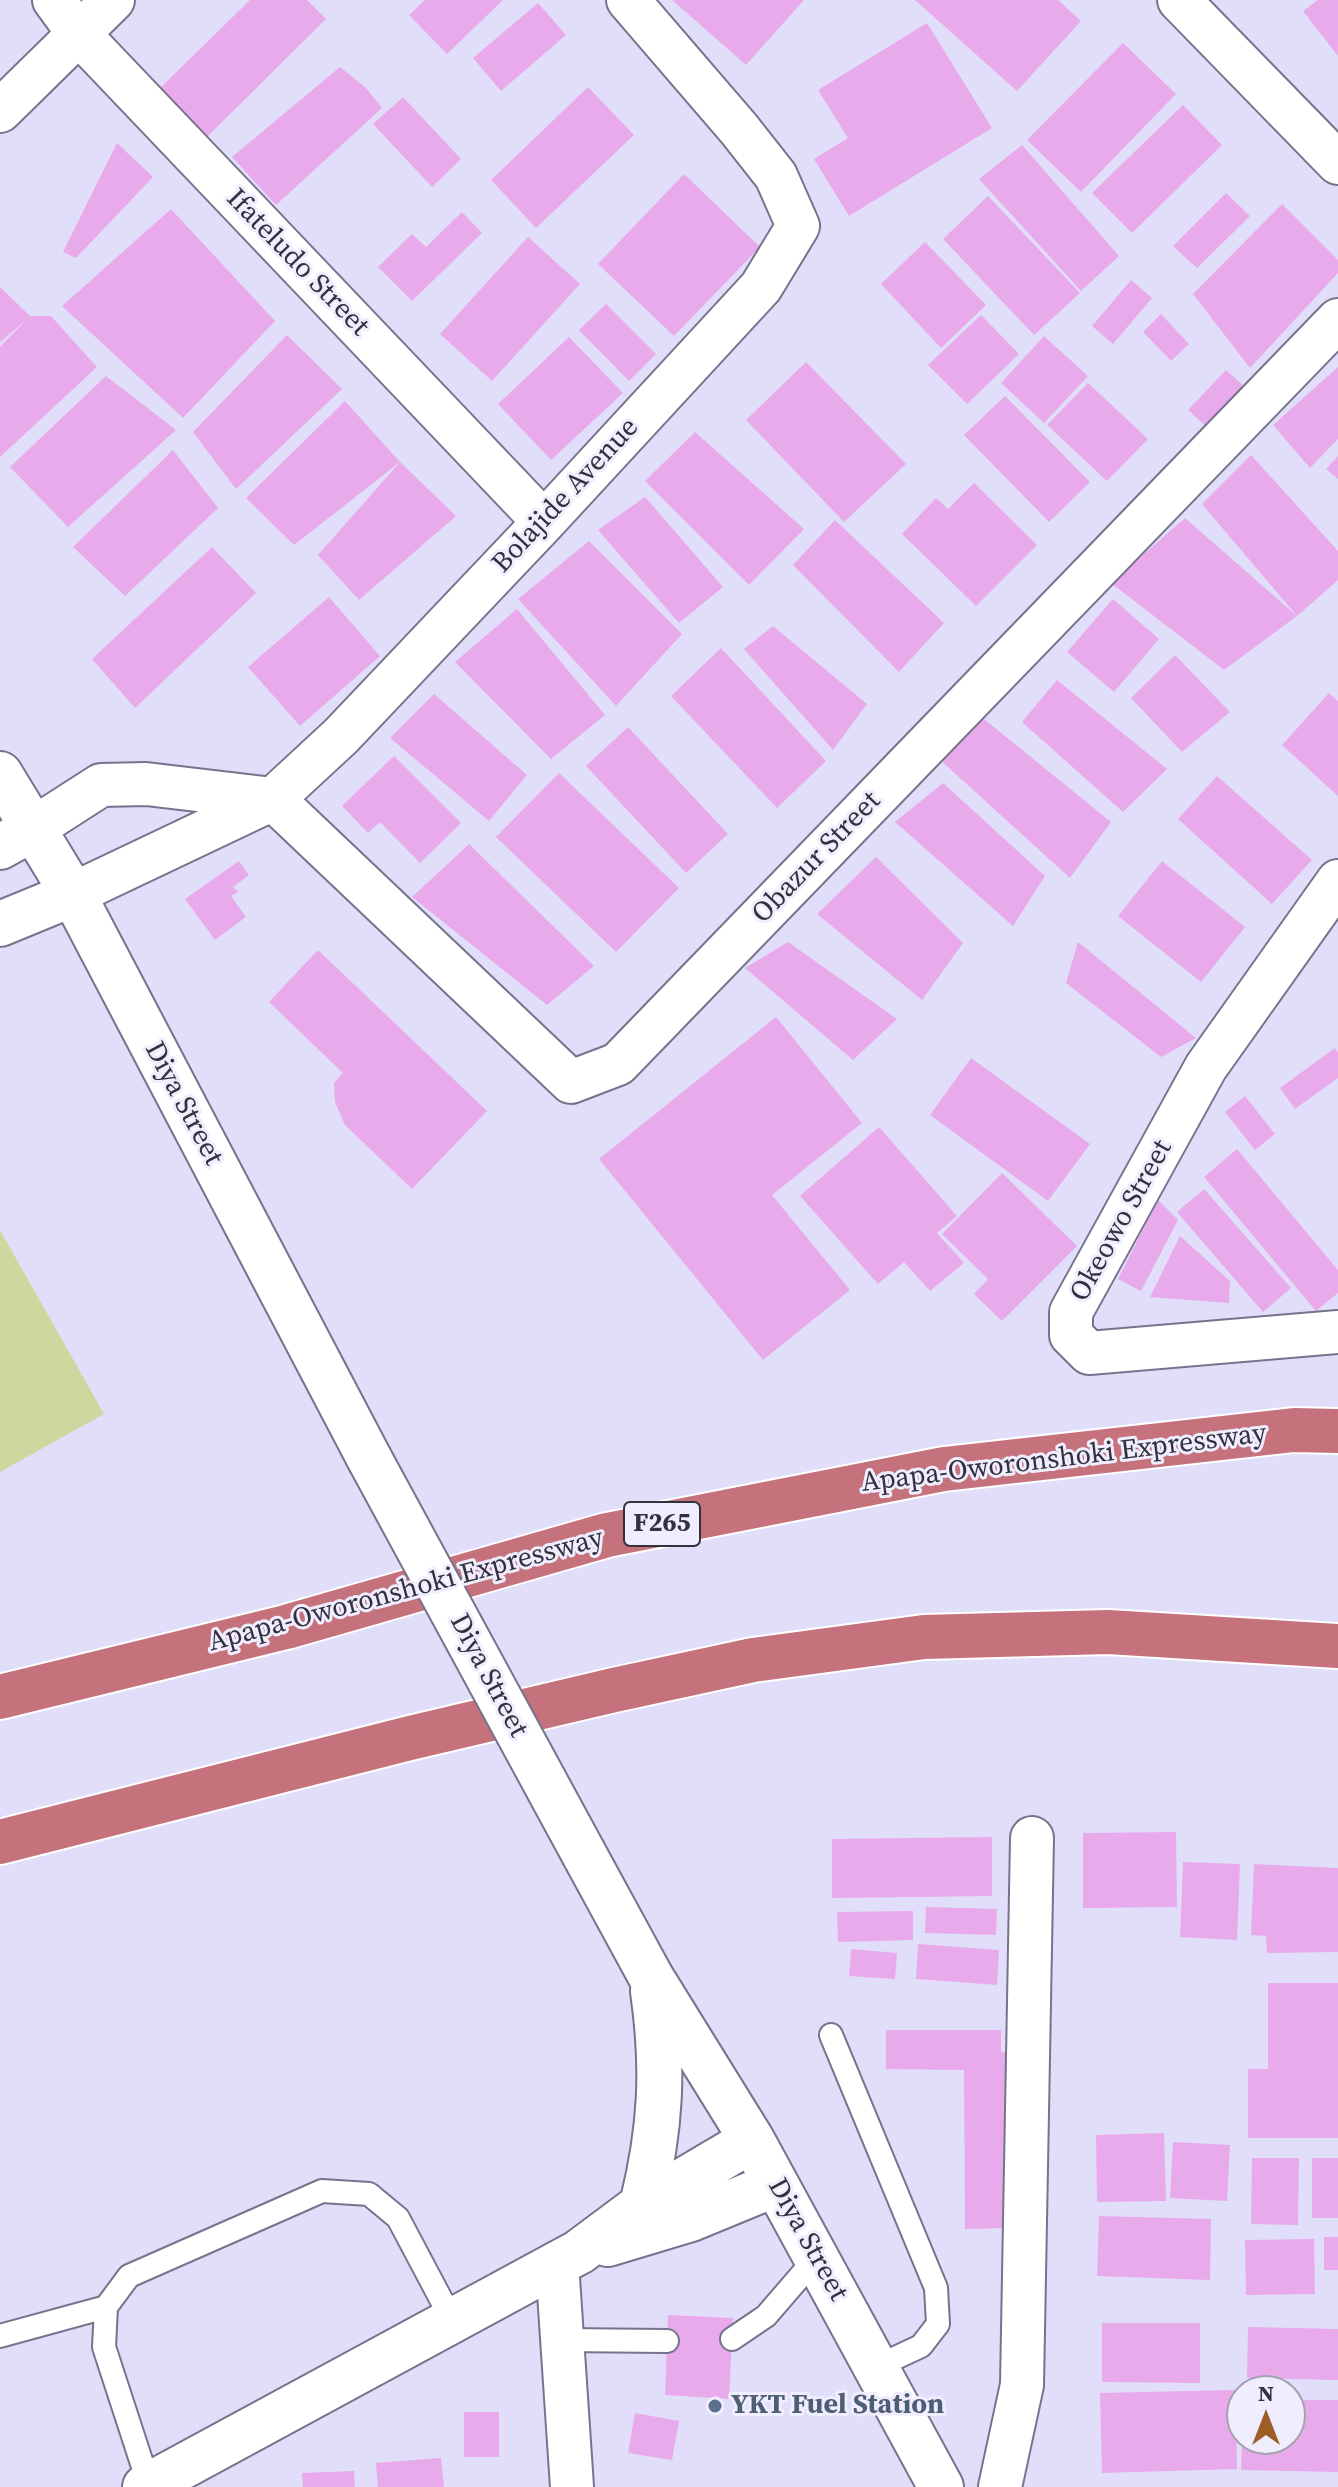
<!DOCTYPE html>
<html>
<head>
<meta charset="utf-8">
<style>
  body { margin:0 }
  #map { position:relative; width:1338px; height:2487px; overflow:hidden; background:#e1defa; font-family:"Source Serif 4",serif }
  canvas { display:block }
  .north { position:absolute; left:1226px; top:2375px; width:80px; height:80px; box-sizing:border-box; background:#efedfe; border:2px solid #a4a2b0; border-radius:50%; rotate:0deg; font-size:22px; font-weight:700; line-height:32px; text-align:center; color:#33313c }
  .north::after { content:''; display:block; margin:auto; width:28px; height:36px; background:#9d5e25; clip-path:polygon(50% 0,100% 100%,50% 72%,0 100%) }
</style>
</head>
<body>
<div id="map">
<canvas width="1338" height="2487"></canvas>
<div class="north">N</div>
</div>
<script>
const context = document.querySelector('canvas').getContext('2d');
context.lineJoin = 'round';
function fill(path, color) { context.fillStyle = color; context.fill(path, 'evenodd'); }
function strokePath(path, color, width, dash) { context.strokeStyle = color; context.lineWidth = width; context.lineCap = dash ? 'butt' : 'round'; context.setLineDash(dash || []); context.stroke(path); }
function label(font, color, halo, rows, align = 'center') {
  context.font = font + ' "Source Serif 4",serif'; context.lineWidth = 6; context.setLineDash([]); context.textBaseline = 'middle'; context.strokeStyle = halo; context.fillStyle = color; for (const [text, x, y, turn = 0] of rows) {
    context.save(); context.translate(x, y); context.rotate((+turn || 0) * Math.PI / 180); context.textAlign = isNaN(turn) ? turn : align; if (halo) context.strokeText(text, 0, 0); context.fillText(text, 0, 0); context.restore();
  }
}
const green = new Path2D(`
  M0,1230l104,184 -104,58z`);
const building = new Path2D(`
  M250,0h57l19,19 -120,119 -48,-48z
  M425,0h78l-56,54 -38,-39z
  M672,0h132l-58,65z
  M915,0h143l23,21 -64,70z
  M1318,0h20v56l-35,-45z
  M538,3l28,32 -65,56 -28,-33z
  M927,23l65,105 -143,88 -35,-57 34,-21 -30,-48z
  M1123,43l53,51 -95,98 -54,-52z
  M340,67l25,20 17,21 -106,97 -44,-48z
  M588,87l46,48 -98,93 -45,-48z
  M403,97l58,62 -29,28 -59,-63z
  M1183,105l39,40 -90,88 -40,-40z
  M117,143l36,34 -77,81 -13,-6z
  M1022,145l97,111 -38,35 -102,-112z
  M684,174l76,73 -86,89 -76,-72z
  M1226,193l24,23 -53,52 -24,-22z
  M988,196l92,97 -46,42 -91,-96z
  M1282,204l56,56v13l-88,95 -57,-74z
  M171,209l104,112 -92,97 -121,-112z
  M462,212l20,21 -70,68 -34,-34 34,-33 14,13z
  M528,237l52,47 -88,97 -52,-47z
  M925,242l61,63 -45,43 -60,-64z
  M1131,280l21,18 -39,46 -21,-18z
  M0,287l30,29h21l46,51 -97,90v-110l26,-27 -26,22z
  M606,304l50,50 -27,27 -50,-51z
  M1161,314l28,30 -18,17 -28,-29z
  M981,315l38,39 -52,50 -39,-39z
  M287,335l55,54 -106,100 -43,-57z
  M1044,336l44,40 -44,47 -43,-40z
  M569,337l54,56 -72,67 -53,-56z
  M806,362l100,102 -62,58 -98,-102z
  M1338,367v72l-28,29 -37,-43z
  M1226,370l20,18 -38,40 -20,-18z
  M106,376l70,54 -108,97 -58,-60z
  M1088,383l60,56 -41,42 -60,-56z
  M1005,396l85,86 -41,40 -85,-87z
  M345,401l55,61 56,54 -97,84 -41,-45 82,-93 -106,83 -48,-47z
  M695,432l109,97 -55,56 -104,-104z
  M173,450l45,58 -93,88 -52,-49z
  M1251,455l87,96v29l-41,36 -95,-112z
  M1338,456v23l-12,-10z
  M974,483l63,62 -61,61 -74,-72 34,-36 12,11z
  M645,497l78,90 -44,36 -81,-93z
  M1185,518l112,98 -73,54 -113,-87z
  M835,520l109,103 -45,49 -106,-107z
  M589,541l93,93 -66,72 -98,-107z
  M212,547l44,46 -121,115 -43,-49z
  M329,597l51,59 -80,70 -52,-59z
  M1113,599l46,40 -45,53 -47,-40z
  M517,609l88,106 -54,44 -96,-97z
  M773,626l94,78 -34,46 -89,-101z
  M721,648l105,113 -49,47 -106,-112z
  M1175,655l55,57 -48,40 -51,-54z
  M1057,680l110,89 -44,43 -101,-90z
  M1329,693l9,8v95l-56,-51z
  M434,694l93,81 -38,46 -99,-83z
  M979,715l132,107 -41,56 -132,-120z
  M628,727l100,107 -42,39 -100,-107z
  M394,756l67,67 -41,40 -40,-41 -12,11 -26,-27z
  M559,773l120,115 -63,64 -120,-115z
  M1217,776l95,84 -40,44 -94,-85z
  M943,783l102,93 -32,50 -118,-104z
  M469,844l125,122 -47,39 -135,-108z
  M876,857l87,86 -41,57 -105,-86z
  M239,861l10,14 -16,12 5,5 -7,4 15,21 -31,23 -30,-41z
  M1162,861l83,66 -44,55 -83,-66z
  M788,942l109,77 -44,41 -108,-92z
  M1078,942l118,96 -35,19 -95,-74z
  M318,950l169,161 -75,78 -67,-64 -10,-23 -1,-19 9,-10 -74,-71z
  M776,1017l86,106 -90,72 78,95 -87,70 -164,-201z
  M1335,1048l3,5v25l-43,31 -15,-21z
  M971,1058l119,86 -42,57 -118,-86z
  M1245,1096l30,38 -20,16 -30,-38z
  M879,1127l78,89 -20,17 27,30 -34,28 -26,-29 -26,22 -78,-88z
  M1237,1149l101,121v23l-22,18 -112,-134z
  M1002,1173l75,73 -75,75 -28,-27 14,-15 -46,-45z
  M1204,1189l87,99 -28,24 -86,-100z
  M1158,1200l20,20 -37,71 -23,-12z
  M1180,1236l50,45 -1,22 -79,-6z
  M1176,1832l1,75 -94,1v-75z
  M992,1837v59l-160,2v-59z
  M1183,1862l57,2 -3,76 -57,-3z
  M1254,1864l84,4v84l-71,1 -1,-17 -15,-1z
  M926,1907l71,2 -1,26 -71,-2z
  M913,1911v29l-75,2 -1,-30z
  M918,1944l81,6 -2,35 -81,-6z
  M851,1949l46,4 -2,26 -46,-3z
  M1268,1983h70v155h-90v-69h20z
  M886,2030h115v22h6l2,176 -44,1 -1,-159 -78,-1z
  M1164,2133l2,68 -69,1 -1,-67z
  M1173,2142l57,3 -3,56 -57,-3z
  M1252,2158h47l-1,67 -47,-1z
  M1312,2158h26v60h-26z
  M1099,2216l112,3 -1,61 -113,-4z
  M1324,2237h14v33h-14z
  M1314,2239l1,55 -69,1 -1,-55z
  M668,2315l65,3 -4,81 -64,-4z
  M1102,2323h98v60l-98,-1z
  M1248,2327l90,2v51l-91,-2z
  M1235,2390l2,79 -135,4 -2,-80z
  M1290,2400h48v72l-97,-2 1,-31h48z
  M464,2412h35v45h-35z
  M635,2413l44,8 -7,39 -44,-7z
  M441,2458l3,29h-66l-2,-24z
  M354,2471l1,16h-52l-1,-14z`);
const lane = new Path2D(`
  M831,2035l105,253 2,36 -17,22 -45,21
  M0,2336l106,-29
  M732,2339l34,-23 50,-58
  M562,2340l105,1
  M149,2485l-45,-138 2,-40 23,-31 193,-85 47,3 29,24 54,102`);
const street = new Path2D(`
  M54,0l24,33 466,489
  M1179,0l159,163
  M0,111l113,-111
  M34,828l67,-43 45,-1 127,15 298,283 47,-18 720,-744
  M1338,881l-132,186 -135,245v23l18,18 249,-21
  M73,894l200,-95 68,-63 203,-214 217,-235 37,-61 -22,-50 -37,-47 -111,-129
  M557,2263l15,224
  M1000,2487l22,-102 10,-547`);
const secondary = new Path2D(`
  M0,774l73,120 296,564
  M0,847l34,-19
  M0,924l73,-30
  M584,1854l67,123 101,163 189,347
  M642,2205c19,-76 22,-137 11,-214
  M608,2244l83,-25 85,-35
  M145,2487l434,-235 63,-47 110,-65`);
const highway = new Path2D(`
  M0,1697l286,-70 321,-92 337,-66 350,-39 44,1
  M0,1842l410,-104 204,-48 139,-30 171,-23 184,-5 230,14`);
const secondaryBridge = new Path2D(`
  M369,1458l215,396`);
const markers = [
  [715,2406,8,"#5c6f8a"]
];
const shields = [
  [662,1524,76]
];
const shieldNames = [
  ["F265",662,1524]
];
const streetNames = [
  ["Ifateludo Street",297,263,46],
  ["Bolajide Avenue",566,496,-47],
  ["Obazur Street",817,858,-46],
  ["Diya Street",183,1104,62],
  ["Okeowo Street",1122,1221,-61],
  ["Apapa-Oworonshoki Expressway",1064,1459,-7],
  ["Apapa-Oworonshoki Expressway",406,1591,-15],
  ["Diya Street",488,1676,62],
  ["Diya Street",807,2240,61]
];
const serviceNames = [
  ["YKT Fuel Station",731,2406]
];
fill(green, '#cfd79e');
fill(building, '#e9aaeb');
strokePath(lane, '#76738c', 26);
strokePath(street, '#76738c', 46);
strokePath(secondary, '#76738c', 48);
strokePath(highway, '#fff', 48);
strokePath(lane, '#fff', 22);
strokePath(street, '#fff', 42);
strokePath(secondary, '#fff', 44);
strokePath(highway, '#c5727c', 44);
strokePath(secondaryBridge, '#76738c', 48, []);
strokePath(secondaryBridge, '#fff', 44);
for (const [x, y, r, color] of markers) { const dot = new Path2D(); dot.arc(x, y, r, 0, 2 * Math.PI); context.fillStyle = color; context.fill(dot); strokePath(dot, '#efedfe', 3); }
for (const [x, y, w] of shields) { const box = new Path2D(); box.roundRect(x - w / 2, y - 22, w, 44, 6); context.fillStyle = '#efedfe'; context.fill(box); strokePath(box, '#33313c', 2); }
label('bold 26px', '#33313c', null, shieldNames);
label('28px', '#33313c', '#efedfe', streetNames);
label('bold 28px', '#4e5e75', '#efedfe', serviceNames, 'left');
</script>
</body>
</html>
